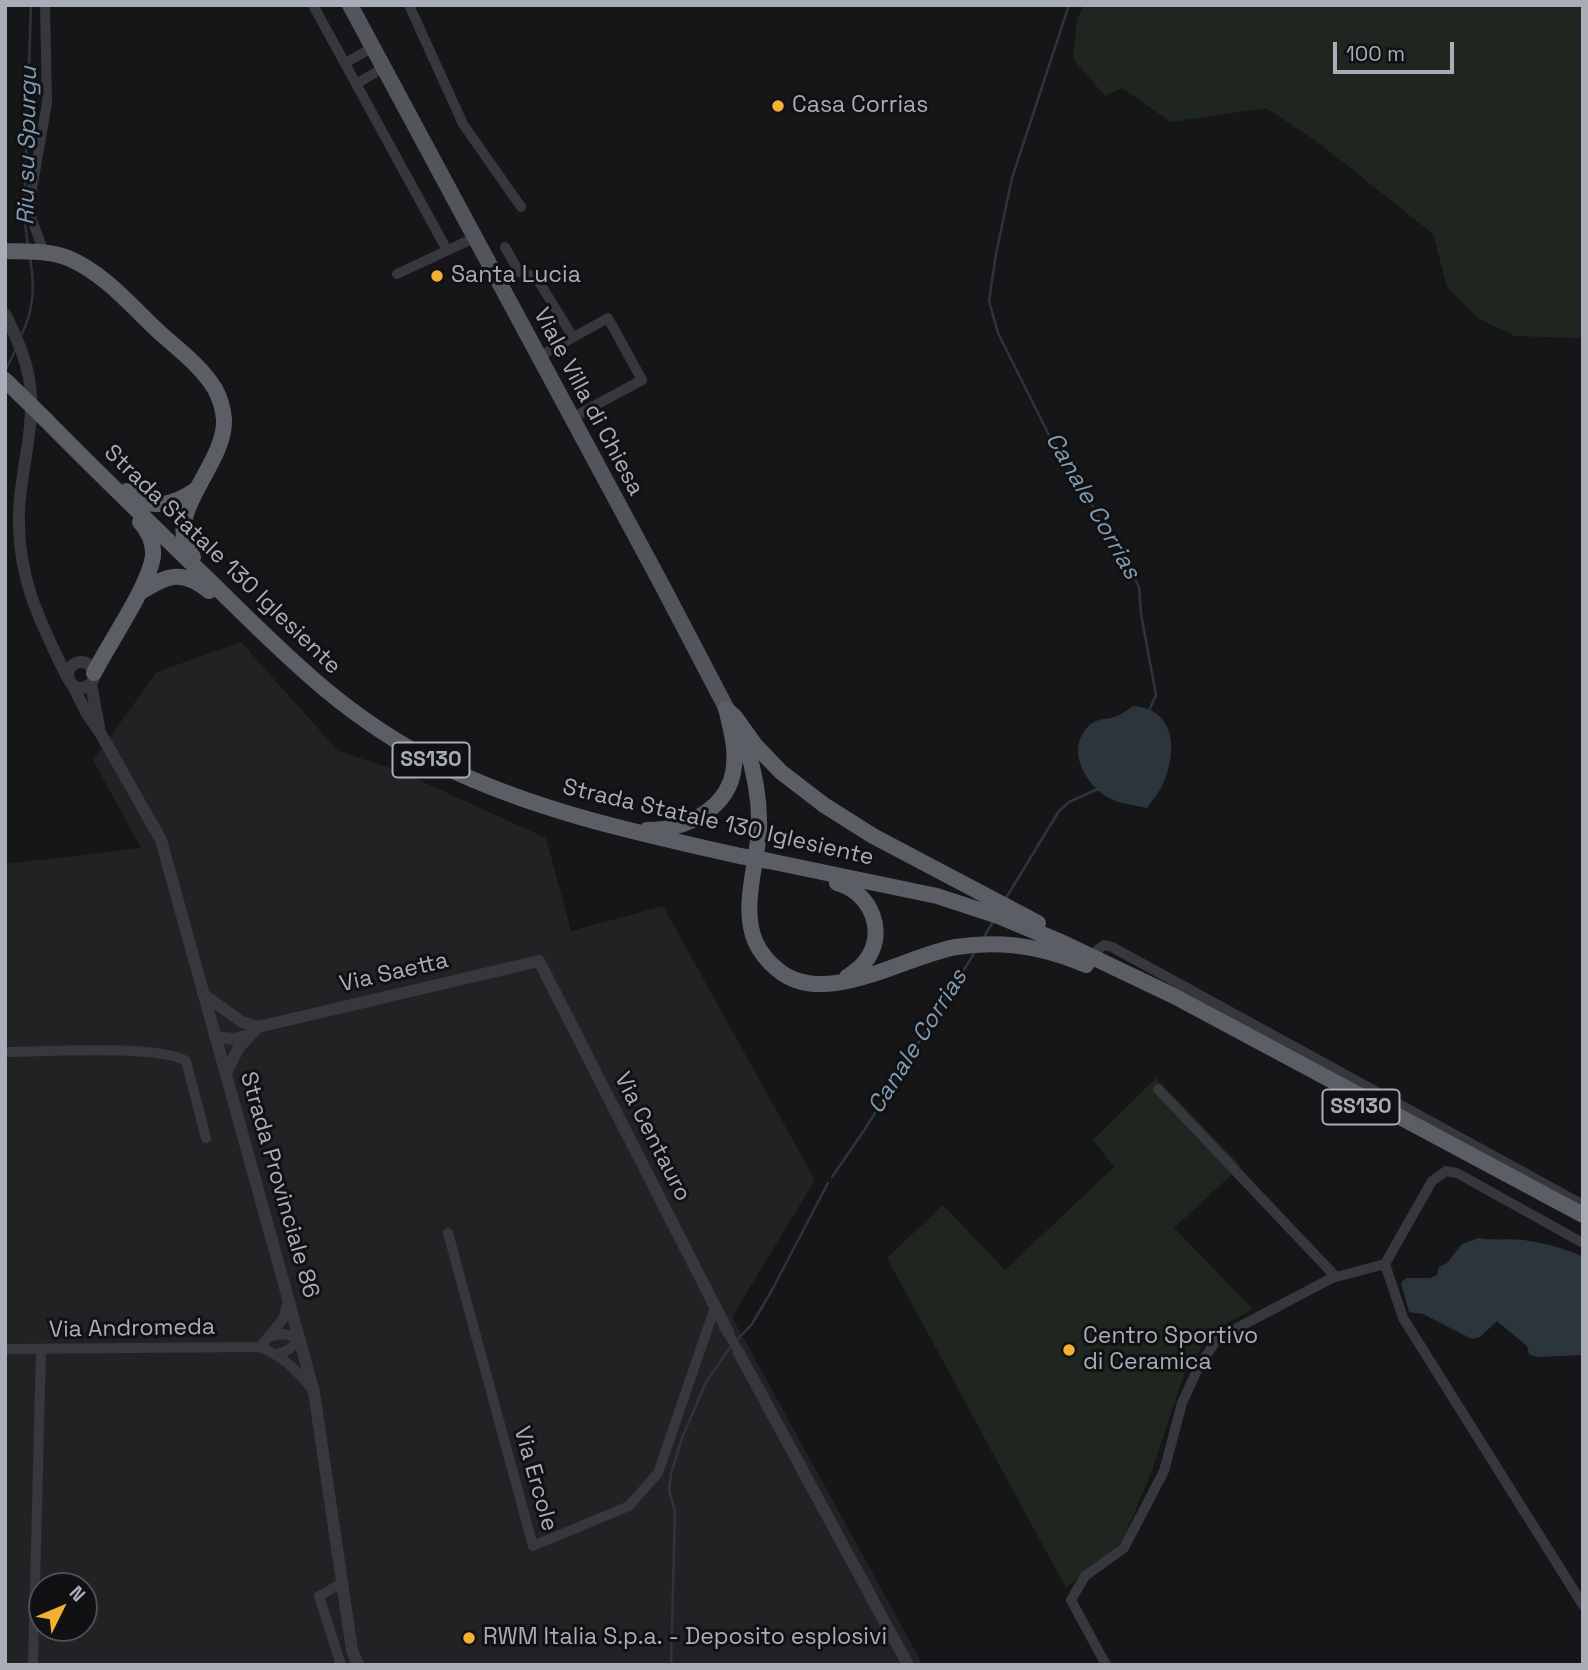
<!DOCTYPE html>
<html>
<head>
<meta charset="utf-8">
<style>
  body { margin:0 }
  #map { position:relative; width:1588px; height:1670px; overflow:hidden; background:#161618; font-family:"Space Grotesk",sans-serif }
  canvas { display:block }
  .frame { position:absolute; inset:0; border:7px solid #a8adb8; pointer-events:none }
  .north { position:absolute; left:28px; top:1572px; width:70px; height:70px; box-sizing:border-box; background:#111113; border:2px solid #4d4f55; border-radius:50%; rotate:47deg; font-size:19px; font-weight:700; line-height:28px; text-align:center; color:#a8adb8 }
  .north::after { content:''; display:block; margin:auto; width:24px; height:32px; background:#f2b134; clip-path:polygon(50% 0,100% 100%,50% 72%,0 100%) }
  .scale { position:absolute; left:1333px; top:42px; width:121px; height:32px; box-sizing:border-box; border:4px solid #a8adb8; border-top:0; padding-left:9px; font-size:21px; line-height:24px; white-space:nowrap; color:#a8adb8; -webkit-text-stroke:5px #111113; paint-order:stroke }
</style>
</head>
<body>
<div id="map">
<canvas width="1588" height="1670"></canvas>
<div class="frame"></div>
<div class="north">N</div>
<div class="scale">100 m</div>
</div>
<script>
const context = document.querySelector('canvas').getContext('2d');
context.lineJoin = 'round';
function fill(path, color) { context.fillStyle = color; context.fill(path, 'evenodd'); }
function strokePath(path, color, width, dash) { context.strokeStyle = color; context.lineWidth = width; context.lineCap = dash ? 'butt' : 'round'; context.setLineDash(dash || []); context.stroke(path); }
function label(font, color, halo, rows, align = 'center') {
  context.font = font + ' "Space Grotesk",sans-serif'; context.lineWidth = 6; context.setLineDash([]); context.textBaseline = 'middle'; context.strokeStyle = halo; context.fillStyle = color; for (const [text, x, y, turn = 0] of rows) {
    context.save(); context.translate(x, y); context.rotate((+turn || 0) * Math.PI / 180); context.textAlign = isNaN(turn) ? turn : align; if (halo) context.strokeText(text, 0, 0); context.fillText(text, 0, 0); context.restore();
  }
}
const built = new Path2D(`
  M241,642l97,109 61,20 147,67 25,93 92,-25 152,274 -83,137 191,348h-918v-801l136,-16 -48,-88 64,-88zM42,1586h42v42h-42z`);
const green = new Path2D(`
  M1085,5h498v331l-8,2 -60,-2 -38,-18 -30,-31 -14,-53 -113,-90 -54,-36 -95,14 -49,-34 -17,8 -32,-37 4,-41z
  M1156,1078l85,88 -67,62 79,81 -38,21 -29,39 -36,107 -28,66 -56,46 -179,-330 56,-53 62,65 109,-103 -21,-27z`);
const water = new Path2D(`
  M1134,706c43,4 43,47 29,78 -4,9 -11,16 -16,24 -13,-3 -26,-4 -38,-10 -22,-12 -43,-46 -23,-69 9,-11 17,-9 29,-12 6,-2 13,-8 19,-11z
  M1479,1238c15,3 30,0 45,2 20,3 41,8 59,17v98l-46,2 -8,-3 -2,-8 -30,-25 -17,16 -8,2 -49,-25 -14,-2 -8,-29 5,-5h24l7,-3 2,-8 8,-4 15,-19z`);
const stream = new Path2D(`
  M1069,5l-57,173 -16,76 -7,47 9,32 52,104 73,119 16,31 2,27 15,81 -7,16
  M28,245l-4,-28 7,-212
  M22,334c12,-26 13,-48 8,-76
  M5,371l11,-22
  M1006,898l53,-87 10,-9 29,-13
  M984,937l9,-15
  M832,1177l33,-48 110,-177
  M737,1340l15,-16 20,-34 56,-107
  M671,1665l4,-154 -6,-21 2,-16 11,-36 24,-56 26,-37`);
const minor = new Path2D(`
  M313,5l134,245
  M409,5l54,119 58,83
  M345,63l27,-15
  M356,84l27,-16
  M505,247l14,25 17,5 37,60
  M44,252l-12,-32 -2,-19 17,-98 -2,-98
  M397,274l77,-36
  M538,357l70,-39 34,62 -72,39
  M1094,953l10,-8 8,2 471,258
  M5,1052c39,0 152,-8 181,9l20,77
  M1158,1089l178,188
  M448,1233l85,313 96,-40 29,-33 57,-166
  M1385,1264l18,54 180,287
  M728,1332l11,21
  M271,1336l13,-2 17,5
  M260,1347l23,-28 5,-18
  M5,1349l255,-2c22,9 36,22 51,41
  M278,1354l10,-4 13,-11
  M33,1665l8,-316
  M341,1665l-22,-69 23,-13
  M1106,1665l-35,-65 14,-24 39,-28 40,-77 18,-68 17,-37 19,-28 114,-60 53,-14 47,-83 14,-10 11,2 126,70`);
const tertiary = new Path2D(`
  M5,314c13,26 25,53 26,82 2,39 -11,78 -12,118 -2,63 21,108 48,163
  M68 675a13 13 0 1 1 26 0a13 13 0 1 1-26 0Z
  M91,684l8,43
  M73,686l13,26 15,22 60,106 153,552 38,258 6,15
  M203,994l39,28 16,5
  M215,1037l19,2 13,-3
  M226,1073l13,-26 19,-20 281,-66 189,371
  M739,1353l169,312`);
const primary = new Path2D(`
  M350,5l313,582 69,132`);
const trunk = new Path2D(`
  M5,251c22,1 43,-1 63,7 36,15 63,48 91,74 19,17 42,34 56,57 5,9 8,20 9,30 2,48 -65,95 -31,138
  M46,420c55,56 111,110 167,164 72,71 135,136 228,181 94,46 197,68 299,91
  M127,491c23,21 47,14 70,-2
  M139,593c27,-17 42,-25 70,-2
  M94,673c15,-30 55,-87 59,-117 1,-13 -4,-24 -13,-34
  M726,709l9,8 20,28 26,27 43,33 49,31 165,87
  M746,746c9,27 14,55 13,84 -2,35 -18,77 -4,111 5,11 13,21 23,29 47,39 126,-14 178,-23 44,-7 89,0 130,18
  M647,830c38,0 83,-21 87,-64 2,-19 -3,-36 -7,-54
  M769,861l168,35 64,21 62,26 111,53 409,219
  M837,883c34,9 52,51 27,80 -5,6 -11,10 -17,14`);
const trunkBridge = new Path2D(`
  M5,380l41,40
  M740,856l29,5`);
const markers = [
  [778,106,7,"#f2b134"],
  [437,276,7,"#f2b134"],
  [1069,1350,7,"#f2b134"],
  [469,1638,7,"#f2b134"]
];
const shields = [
  [431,760,77],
  [1361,1107,77]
];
const shieldNames = [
  ["SS130",431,760],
  ["SS130",1361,1107]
];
const poiNames = [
  ["Casa Corrias",792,106],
  ["Santa Lucia",451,276],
  ["Centro Sportivo",1083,1337],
  ["di Ceramica",1083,1363],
  ["RWM Italia S.p.a. - Deposito esplosivi",483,1638]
];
const streetNames = [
  ["Viale Villa di Chiesa",588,402,62],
  ["Strada Statale 130 Iglesiente",222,560,44],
  ["Strada Statale 130 Iglesiente",718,823,13],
  ["Via Saetta",394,973,-13],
  ["Via Centauro",652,1137,63],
  ["Strada Provinciale 86",279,1185,74],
  ["Via Andromeda",132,1329,-1],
  ["Via Ercole",535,1479,74]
];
const waterNames = [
  ["Riu su Spurgu",28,146,-89],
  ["Canale Corrias",1092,506,60],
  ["Canale Corrias",918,1042,-58]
];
fill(built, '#222225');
fill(green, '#1e261f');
fill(water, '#2c353c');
strokePath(stream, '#2c353c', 2.5);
strokePath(minor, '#37383d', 10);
strokePath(tertiary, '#37383d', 12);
strokePath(primary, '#53555c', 16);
strokePath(trunk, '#5b5e65', 16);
strokePath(trunkBridge, '#5b5e65', 16);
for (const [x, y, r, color] of markers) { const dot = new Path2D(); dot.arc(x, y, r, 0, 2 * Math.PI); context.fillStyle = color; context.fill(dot); strokePath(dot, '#111113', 2.5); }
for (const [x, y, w] of shields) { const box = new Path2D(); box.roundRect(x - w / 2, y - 17.5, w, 35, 5); context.fillStyle = '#111113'; context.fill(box); strokePath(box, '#a8adb8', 2); }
label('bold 21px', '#a8adb8', null, shieldNames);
label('23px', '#a8adb8', '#111113', poiNames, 'left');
label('23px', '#a8adb8', '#111113', streetNames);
label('italic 24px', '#7f9bb3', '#111113', waterNames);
</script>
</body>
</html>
